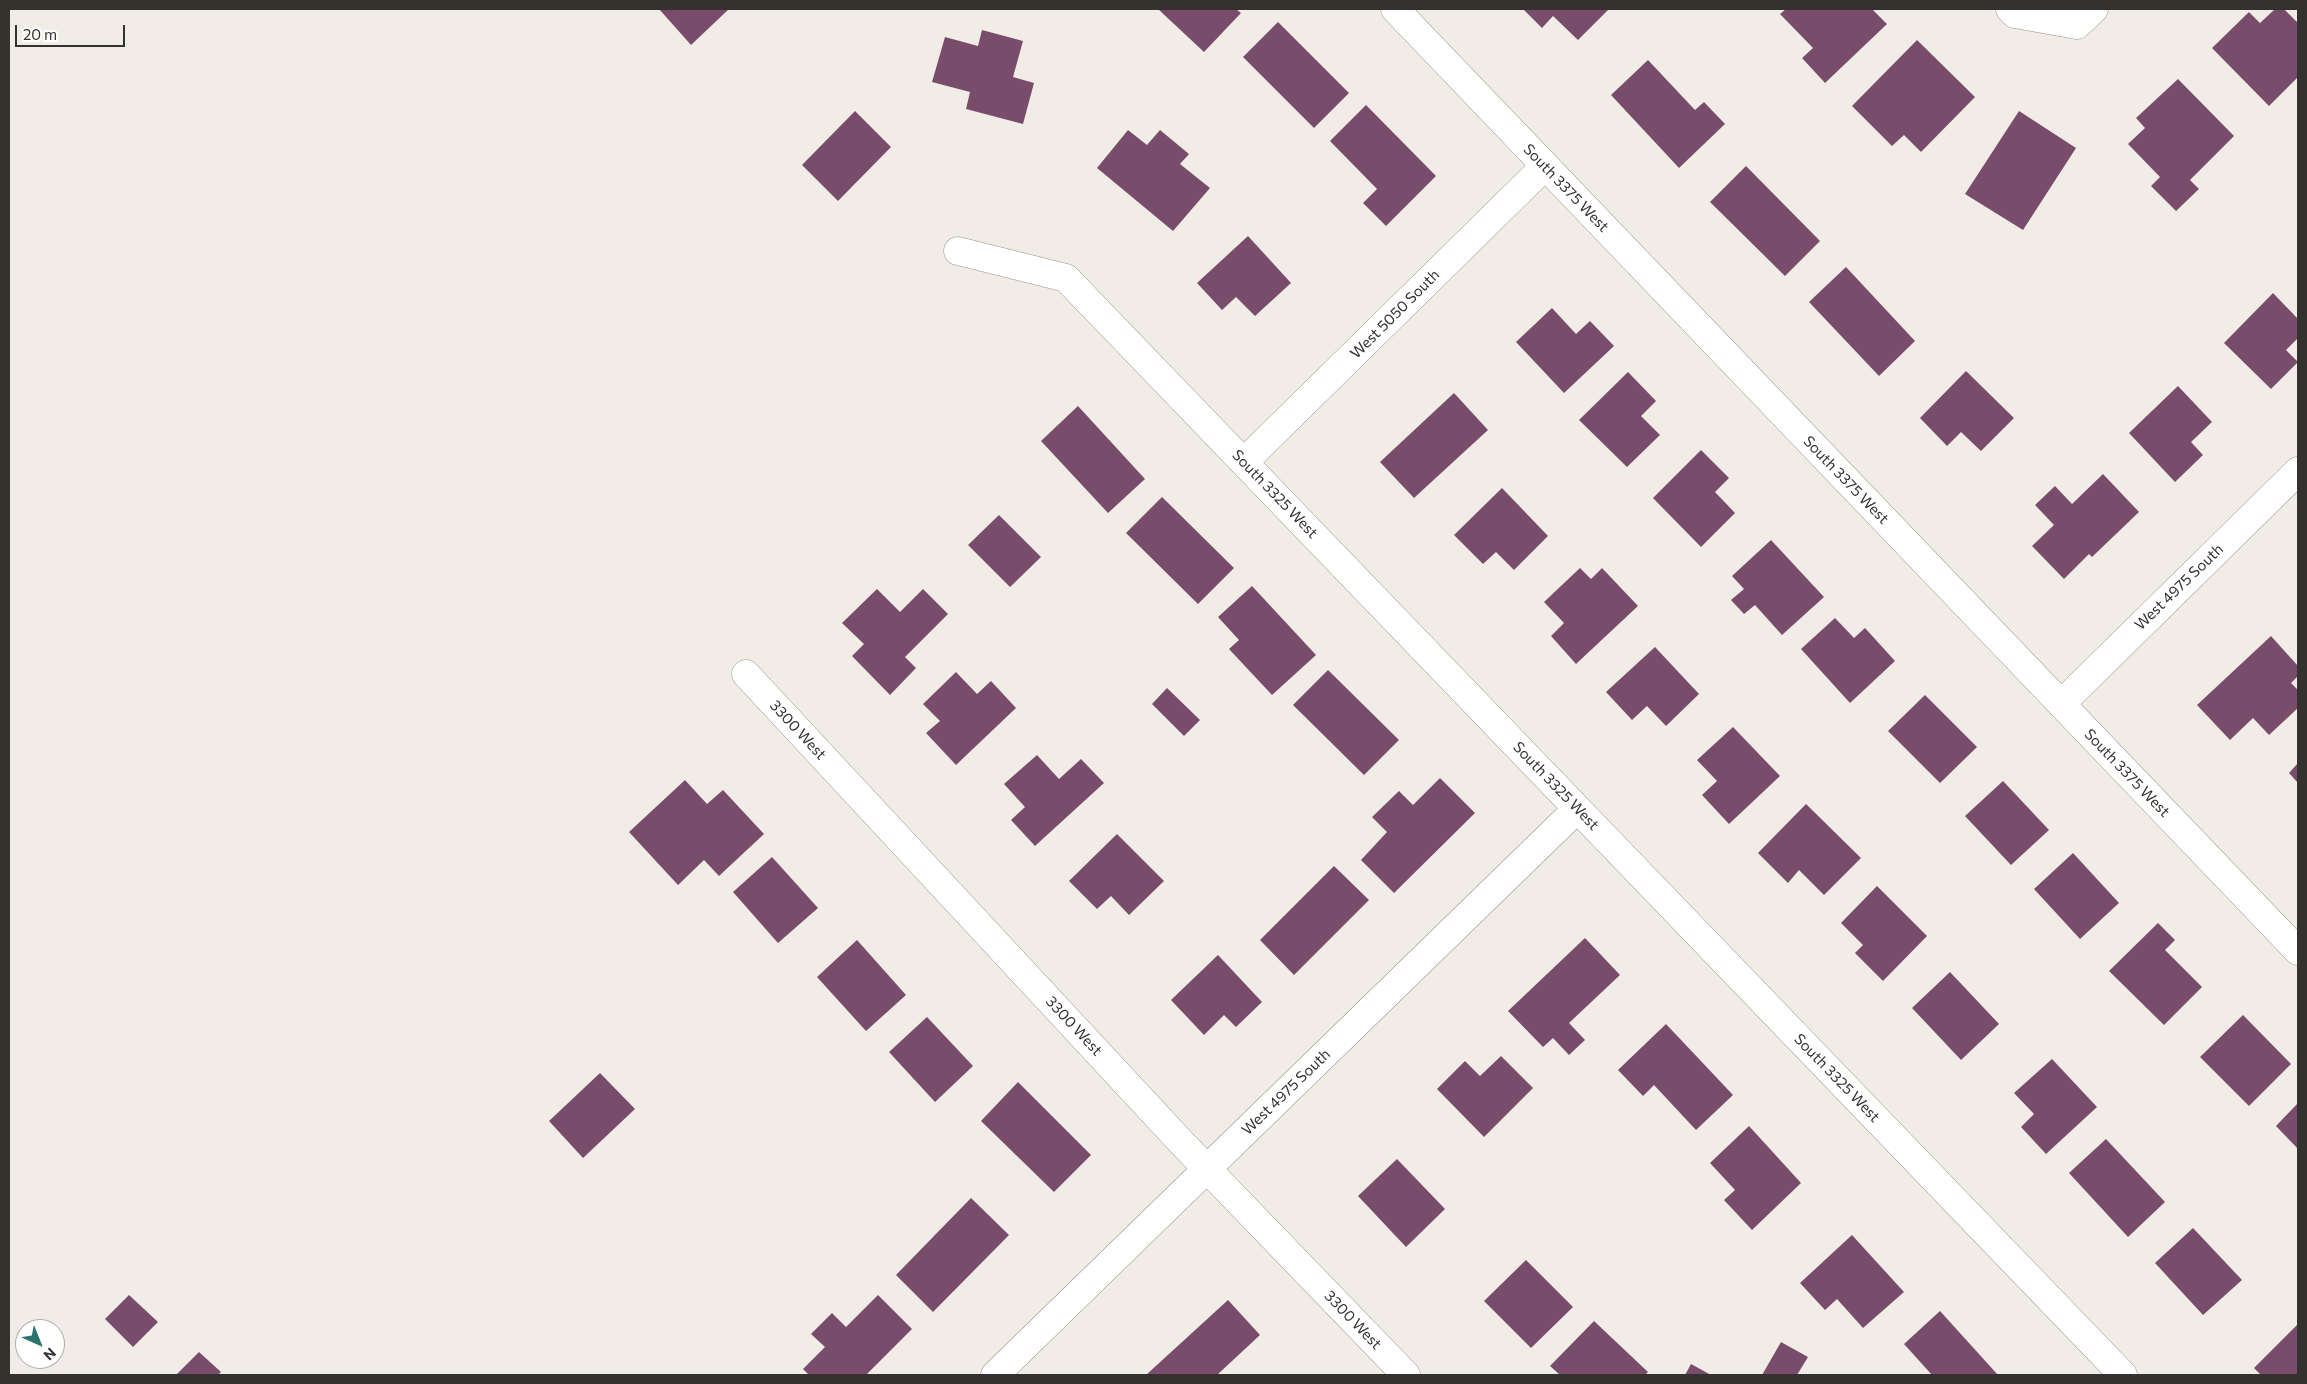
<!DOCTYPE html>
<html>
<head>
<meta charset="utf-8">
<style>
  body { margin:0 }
  #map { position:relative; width:2307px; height:1384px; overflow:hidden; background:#f1ede6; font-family:Commissioner,sans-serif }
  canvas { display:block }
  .frame { position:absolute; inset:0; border:10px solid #34322f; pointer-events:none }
  .north { position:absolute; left:15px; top:1319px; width:50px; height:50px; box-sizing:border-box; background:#fff; border:1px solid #aeadac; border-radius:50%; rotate:136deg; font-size:14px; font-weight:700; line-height:20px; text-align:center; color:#34322f }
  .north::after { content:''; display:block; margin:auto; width:18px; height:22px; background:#2b736e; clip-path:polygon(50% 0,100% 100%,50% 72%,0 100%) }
  .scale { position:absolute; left:15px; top:25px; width:110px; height:22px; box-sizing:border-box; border:2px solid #34322f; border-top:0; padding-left:6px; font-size:15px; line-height:18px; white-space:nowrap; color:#34322f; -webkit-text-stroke:4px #fff; paint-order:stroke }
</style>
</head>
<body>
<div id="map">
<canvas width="2307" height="1384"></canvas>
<div class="frame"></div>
<div class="north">N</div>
<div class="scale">20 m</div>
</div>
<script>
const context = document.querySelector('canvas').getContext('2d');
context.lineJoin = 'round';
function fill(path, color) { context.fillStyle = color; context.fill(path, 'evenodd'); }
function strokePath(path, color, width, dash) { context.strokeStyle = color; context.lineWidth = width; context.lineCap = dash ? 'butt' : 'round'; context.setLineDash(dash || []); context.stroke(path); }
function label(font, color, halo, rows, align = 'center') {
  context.font = font + ' Commissioner,sans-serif'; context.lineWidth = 5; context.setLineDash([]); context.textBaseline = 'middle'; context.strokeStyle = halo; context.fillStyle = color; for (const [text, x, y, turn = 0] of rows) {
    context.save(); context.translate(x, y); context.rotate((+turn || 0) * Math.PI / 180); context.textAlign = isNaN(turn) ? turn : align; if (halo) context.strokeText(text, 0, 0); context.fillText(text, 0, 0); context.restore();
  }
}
const building = new Path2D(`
  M659,9h70l-38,36z
  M1158,9h78l5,4 -37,39z
  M1523,9h86l-31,31 -25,-24 -11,12z
  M1786,9h86l15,15 -62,59 -23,-25 11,-10 -33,-34z
  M2275,9h9l14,14v54l-29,29 -57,-58 37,-36 11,11z
  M1278,22l71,71 -35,35 -71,-71z
  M982,30l41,11 -10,36 21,6 -11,41 -57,-15 4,-17 -38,-10 13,-45 33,9z
  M1917,40l58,57 -54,55 -17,-17 -12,11 -40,-40z
  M1648,60l47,50 9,-8 21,22 -46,44 -68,-73z
  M2178,79l56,57 -44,44 9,9 -23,22 -25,-25 9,-9 -32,-33 17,-16 -9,-10z
  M1366,105l70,71 -50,50 -23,-23 14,-14 -47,-48z
  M855,111l36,36 -53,54 -36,-36z
  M2019,111l57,37 -53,82 -58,-36z
  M1128,130l19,15 13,-15 29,24 -9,10 30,24 -37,43 -76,-63z
  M1746,166l74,75 -35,35 -75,-74z
  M1248,236l43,47 -36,33 -19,-19 -14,13 -25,-27z
  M1846,267l69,74 -36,35 -70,-74z
  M2273,293l25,26v19l-12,12 12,12 -27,27 -47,-46z
  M1552,308l24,26 14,-13 24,25 -50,47 -48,-51z
  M1966,371l48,47 -33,33 -20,-19 -14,14 -27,-28z
  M1628,372l28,29 -15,15 19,19 -33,32 -48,-47z
  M2178,386l34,36 -21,20 12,13 -28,27 -46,-49z
  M1454,393l34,37 -74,68 -34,-36z
  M1078,406l67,73 -37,34 -67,-72z
  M1701,450l28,28 -14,14 20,21 -34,34 -48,-49z
  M2103,474l36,38 -47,45 -3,-3 -25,25 -32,-33 22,-21 -19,-20 20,-19 17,18z
  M1502,488l46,48 -34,34 -18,-18 -13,12 -29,-29z
  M1162,497l72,71 -36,36 -72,-71z
  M999,515l42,42 -31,30 -42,-42z
  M1771,540l53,57 -42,38 -27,-30 -11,9 -13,-14 13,-11 -12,-13z
  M1580,568l11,11 11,-11 36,38 -62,58 -25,-28 13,-13 -20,-21z
  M1252,586l64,69 -44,40 -43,-46 10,-9 -21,-23z
  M877,589l23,23 23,-23 25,25 -43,43 11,11 -26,27 -38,-39 12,-12 -22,-21z
  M1835,618l19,20 11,-10 30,33 -45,42 -49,-54z
  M2271,636l27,30v10l-7,7 7,7v18l-29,27 -16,-17 -23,22 -33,-35z
  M1655,647l44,47 -33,32 -19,-20 -15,14 -26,-28z
  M1328,670l71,70 -35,35 -71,-70z
  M956,672l21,22 14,-13 25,27 -60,57 -30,-32 14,-12 -17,-17z
  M1167,688l33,32 -16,16 -32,-32z
  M1925,695l52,52 -37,36 -52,-52z
  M1733,727l47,49 -51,48 -27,-29 15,-14 -20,-21z
  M1037,755l22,24 22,-20 23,24 -69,63 -24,-26 14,-13 -21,-23z
  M2298,763v20l-9,-10z
  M1440,778l35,35 -81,80 -33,-33 26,-28 -15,-15 27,-26 14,14z
  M685,780l22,24 16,-14 41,44 -45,42 -15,-16 -26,25 -49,-53z
  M2003,781l46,49 -38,35 -46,-49z
  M1806,804l55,54 -37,37 -25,-25 -11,13 -30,-30z
  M1117,834l47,47 -35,34 -18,-19 -14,13 -28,-28z
  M2073,853l46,50 -39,36 -46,-50z
  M772,857l46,51 -40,35 -45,-51z
  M1334,866l35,34 -75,75 -34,-35z
  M1877,886l50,50 -44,45 -28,-28 8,-8 -22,-22z
  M2158,923l17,17 -10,10 37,37 -38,38 -55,-54z
  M1585,938l35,37 -51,48 16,17 -16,15 -16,-17 -10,9 -35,-36z
  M857,940l49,55 -40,36 -49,-54z
  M1218,955l44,47 -26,25 -12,-12 -20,20 -33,-35z
  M1950,972l49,52 -38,36 -49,-52z
  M2243,1015l48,49 -42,42 -49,-49z
  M927,1017l46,49 -38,36 -46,-50z
  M1666,1024l67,71 -37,35 -42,-45 -11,11 -25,-26z
  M1501,1056l32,32 -49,49 -47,-48 28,-28 15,15z
  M2052,1059l45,48 -51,47 -25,-27 13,-13 -20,-21z
  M600,1073l35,36 -52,49 -34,-37z
  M1018,1082l73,73 -37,37 -73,-71z
  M2298,1103v46l-22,-23z
  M1749,1126l52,57 -49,47 -28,-30 11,-10 -25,-27z
  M2106,1139l59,63 -37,35 -59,-64z
  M1397,1159l48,50 -39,38 -48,-51z
  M971,1198l38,37 -76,77 -37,-37z
  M2193,1228l49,52 -39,35 -48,-52z
  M1852,1235l52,57 -41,36 -26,-29 -12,11 -25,-27z
  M1526,1260l47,47 -42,41 -47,-47z
  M129,1295l29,27 -25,25 -28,-28z
  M878,1295l34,34 -46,46h-57l-6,-6 22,-22 -14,-13 21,-21 14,14z
  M1228,1300l32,35 -43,40h-71z
  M1940,1311l58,64h-66l-28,-31z
  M1594,1321l54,51 -3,3h-85l-10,-9z
  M2298,1324v51h-37l-7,-7z
  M1781,1342l27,15 -11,18h-35z
  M199,1352l22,20 -3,3h-42z
  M1691,1364l20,11h-26z`);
const minor = new Path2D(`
  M1395,9l903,942
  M2010,9l5,5 62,11 17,-16
  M958,251l108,27 1057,1097
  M1244,462l301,-296
  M746,674l435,468 225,233
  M2061,704l237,-233
  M995,1375l582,-566`);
const streetNames = [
  ["South 3375 West",1566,188,46],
  ["West 5050 South",1395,314,-45],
  ["South 3375 West",1846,480,46],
  ["South 3325 West",1275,494,46],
  ["West 4975 South",2179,587,-44],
  ["3300 West",798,730,47],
  ["South 3375 West",2127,773,46],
  ["South 3325 West",1556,786,46],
  ["3300 West",1074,1026,47],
  ["South 3325 West",1837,1078,46],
  ["West 4975 South",1286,1092,-44],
  ["3300 West",1353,1320,46]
];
fill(building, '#7a4c6c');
strokePath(minor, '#97938c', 29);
strokePath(minor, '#fff', 28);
label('15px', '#34322f', '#fff', streetNames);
</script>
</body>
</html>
